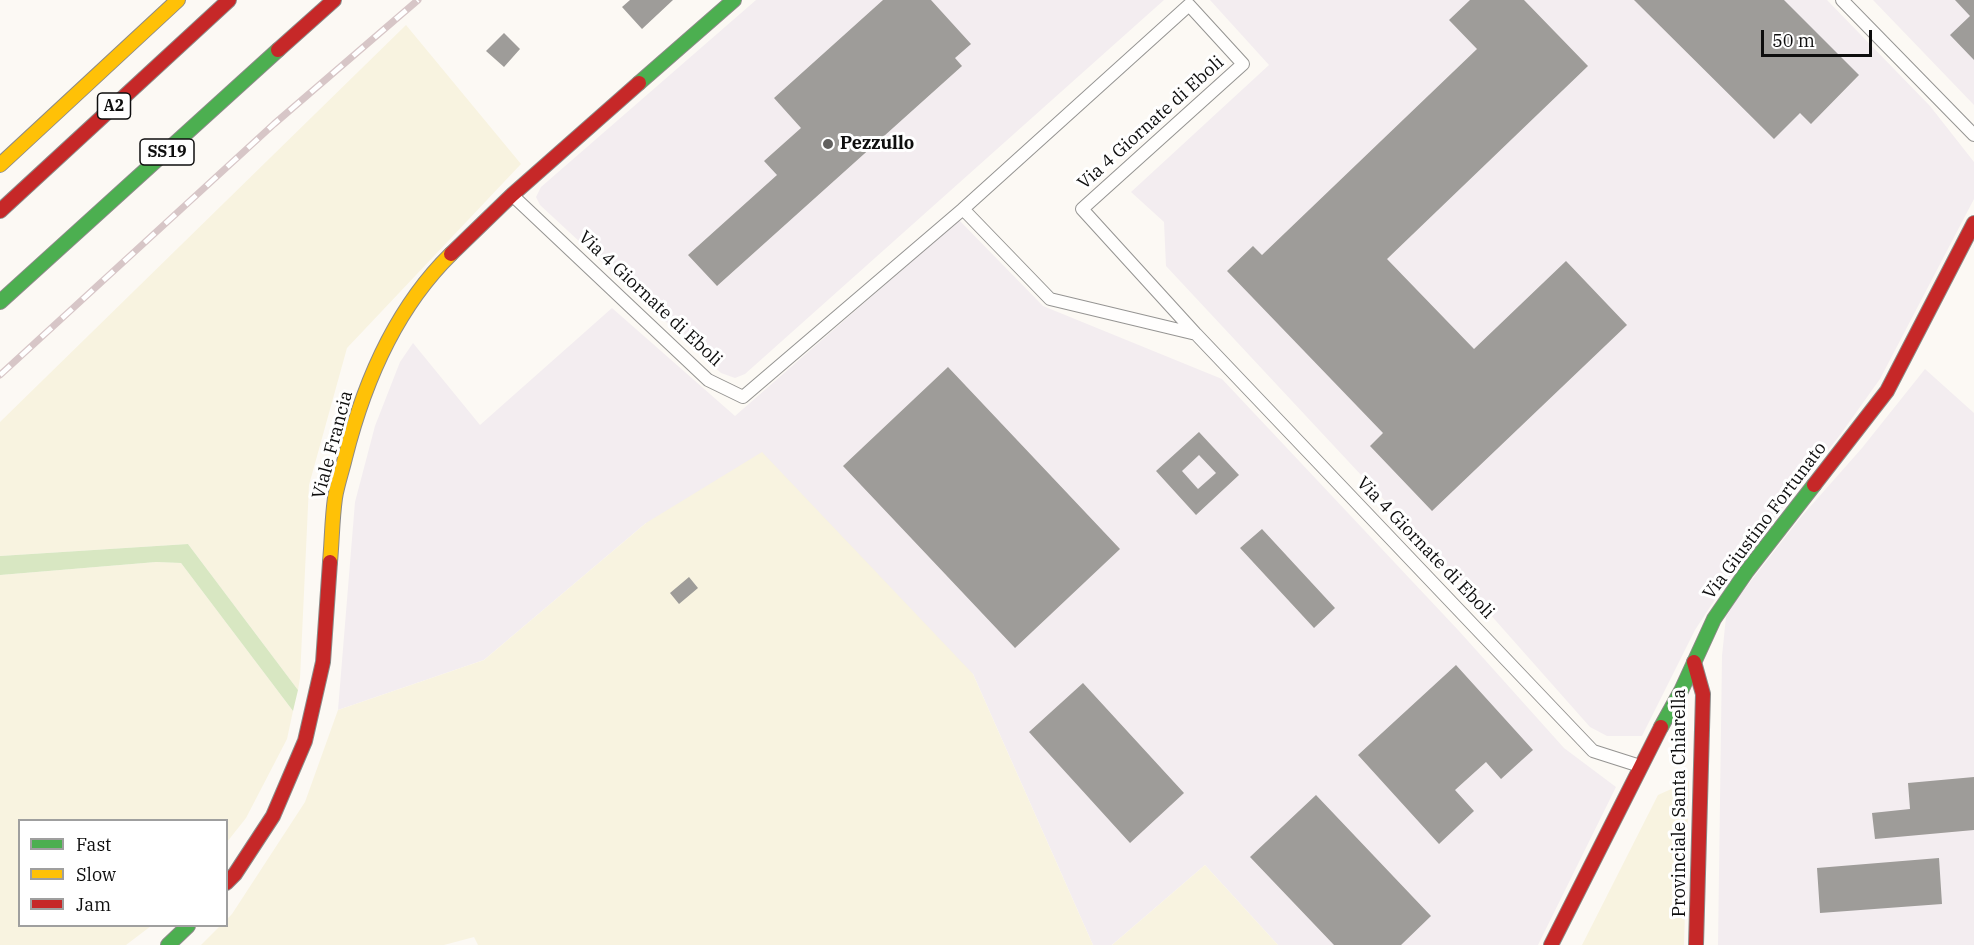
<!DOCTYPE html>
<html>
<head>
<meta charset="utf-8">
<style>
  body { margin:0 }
  #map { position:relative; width:1974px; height:945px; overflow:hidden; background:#fcf9f4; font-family:"IBM Plex Serif",serif }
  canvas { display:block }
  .legend { position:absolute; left:18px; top:819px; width:210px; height:108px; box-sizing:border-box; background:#fff; border:2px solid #9f9f9f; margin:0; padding:8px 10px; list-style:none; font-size:18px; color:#0e0e0e }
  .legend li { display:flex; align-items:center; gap:12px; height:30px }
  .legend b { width:30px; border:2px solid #9f9f9f }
  .scale { position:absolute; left:1761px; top:30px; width:111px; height:27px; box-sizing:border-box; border:3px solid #0e0e0e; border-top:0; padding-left:8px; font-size:18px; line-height:21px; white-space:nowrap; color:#0e0e0e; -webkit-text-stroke:4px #fff; paint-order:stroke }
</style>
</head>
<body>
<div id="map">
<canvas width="1974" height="945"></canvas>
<ul class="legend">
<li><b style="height:8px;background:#4caf50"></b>Fast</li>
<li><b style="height:8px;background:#ffc107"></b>Slow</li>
<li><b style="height:8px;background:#c62828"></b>Jam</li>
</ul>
<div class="scale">50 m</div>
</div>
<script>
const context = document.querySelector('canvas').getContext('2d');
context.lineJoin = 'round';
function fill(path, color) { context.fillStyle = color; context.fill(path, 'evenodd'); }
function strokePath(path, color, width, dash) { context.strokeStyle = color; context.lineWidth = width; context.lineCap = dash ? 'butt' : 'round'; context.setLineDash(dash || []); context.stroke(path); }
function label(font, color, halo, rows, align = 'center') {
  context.font = font + ' "IBM Plex Serif",serif'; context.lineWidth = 6; context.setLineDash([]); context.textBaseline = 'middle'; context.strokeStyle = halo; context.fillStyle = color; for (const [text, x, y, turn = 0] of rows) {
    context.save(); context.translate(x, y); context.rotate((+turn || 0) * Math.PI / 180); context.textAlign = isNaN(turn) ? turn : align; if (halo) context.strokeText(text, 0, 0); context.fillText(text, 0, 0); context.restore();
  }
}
const industrial = new Path2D(`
  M756,0h408l-419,374 -10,4 -14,-5 -181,-168 -4,-8 5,-10z
  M1210,0h617l103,106 44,56v37l-94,180 -40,56 -103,131 -42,64 -53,106h-35l-17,-9 -117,-132 -307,-329 -2,-44 -33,-30 138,-127z
  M1873,0h101v105z
  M959,220l84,86 179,73 237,252 105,117 52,39 -78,158h-260l-73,-80 -93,80h-19l-120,-271 -327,-151 -162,137 -146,50 17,-208 20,-76 25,-64 13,-19 67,82 132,-117 123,108z
  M1925,369l49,44v532h-256l4,-289 4,-39 10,-17 65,-83 61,-69z`);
const farmland = new Path2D(`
  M406,25l115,139 -174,184 -38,137 -9,193 -2,12 -110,-146 -188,12v-134z
  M762,452l211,222 120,271h-615l-4,-8 -30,8h-243l19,-19h6l1,-7 5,-5 73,-112 33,-92 146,-50 162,-137z
  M156,562l25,1 112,148 -6,28 -41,79 -19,24 -1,-22h-206v106h131l-25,19h-126v-370z
  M1689,781l-5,164h-102l76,-150z
  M1205,865l73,80h-166z`);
const forest = new Path2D(`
  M188,544l110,146 -5,21 -112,-148 -25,-1 -156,13v-19z`);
const building = new Path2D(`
  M630,0h43l-31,29 -20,-22z
  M883,0h48l40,44 -16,14 7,8 -245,220 -29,-31 89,-80 -13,-14 37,-33 -27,-30z
  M1470,0h54l64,66 -201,193 87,90 92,-88 61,64 -195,186 -62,-65 13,-13 -156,-162 26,-25 9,9 215,-206 -28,-29z
  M1634,0h150l75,75 -48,49 -11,-11 -26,26z
  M1955,0h19v60l-24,-25 20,-19z
  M504,33l16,16 -16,18 -18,-16z
  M948,367l172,182 -105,99 -172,-182z
  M1199,432l40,43 -43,40 -40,-44zM1199,455l17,18 -18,16 -16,-18z
  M1262,529l73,79 -21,20 -74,-80z
  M689,577l9,11 -19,16 -9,-11z
  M1456,665l77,85 -32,29 -15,-17 -31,28 19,21 -35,33 -81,-89z
  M1083,683l101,110 -54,50 -101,-111z
  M1974,777v53l-99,9 -3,-26 38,-4 -2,-26z
  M1316,795l115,121 -30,29h-67l-84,-88z
  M1939,858l3,46 -122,9 -3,-45z`);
const street = new Path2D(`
  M1842,0l132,135
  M512,195l196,185 35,17 220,-188 87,90 146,35 397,417 47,15
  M963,209l226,-204 54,59 -161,145 113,124`);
const fast = new Path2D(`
  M639,83l95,-83
  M0,302l278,-252
  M1661,727l20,-36 33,-72 33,-48 67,-86
  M168,945l20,-19`);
const slow = new Path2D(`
  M0,165l178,-165
  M330,562c2,-21 2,-43 5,-64 2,-13 7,-27 10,-40 19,-76 50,-149 106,-204`);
const jam = new Path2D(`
  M278,50l56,-50
  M0,211l229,-211
  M451,254l61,-59 127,-112
  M1814,485l73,-94 87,-168
  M1694,662l9,32 -7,251
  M226,883l9,-9 38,-58 32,-75 18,-79 7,-100
  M1551,945l110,-218`);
const rail = new Path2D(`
  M0,375l274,-251 144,-124`);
const markers = [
  [828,144,6,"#61605e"]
];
const shields = [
  [114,106,33],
  [167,152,54]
];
const shieldNames = [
  ["A2",114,106],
  ["SS19",167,152]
];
const streetNames = [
  ["Via 4 Giornate di Eboli",1151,123,-42],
  ["Via 4 Giornate di Eboli",650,299,43],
  ["Viale Francia",333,445,-75],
  ["Via Giustino Fortunato",1765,521,-53],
  ["Via 4 Giornate di Eboli",1425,548,46],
  ["Provinciale Santa Chiarella",1680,803,-90]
];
const poiNames = [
  ["Pezzullo",840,144]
];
fill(industrial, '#f3edf0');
fill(farmland, '#f8f3e0');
fill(forest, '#d8e7c2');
fill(building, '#9e9c99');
strokePath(street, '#959492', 14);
strokePath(fast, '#8c8a88', 16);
strokePath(slow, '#8c8a88', 16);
strokePath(jam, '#8c8a88', 16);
strokePath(street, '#fffefd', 12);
strokePath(fast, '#4caf50', 14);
strokePath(slow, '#ffc107', 14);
strokePath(jam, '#c62828', 14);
strokePath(rail, '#d7c6c7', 7);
strokePath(rail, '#fff', 4.5, [14]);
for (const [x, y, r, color] of markers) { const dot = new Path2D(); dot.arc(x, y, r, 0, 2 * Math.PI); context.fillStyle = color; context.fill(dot); strokePath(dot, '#fff', 2); }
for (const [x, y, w] of shields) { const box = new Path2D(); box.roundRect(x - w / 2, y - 13, w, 26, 4.5); context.fillStyle = '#fff'; context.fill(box); strokePath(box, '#0e0e0e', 1.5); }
label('bold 16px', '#0e0e0e', null, shieldNames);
label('18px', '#0e0e0e', '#fff', streetNames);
label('bold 18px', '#0e0e0e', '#fff', poiNames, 'left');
</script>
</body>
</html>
